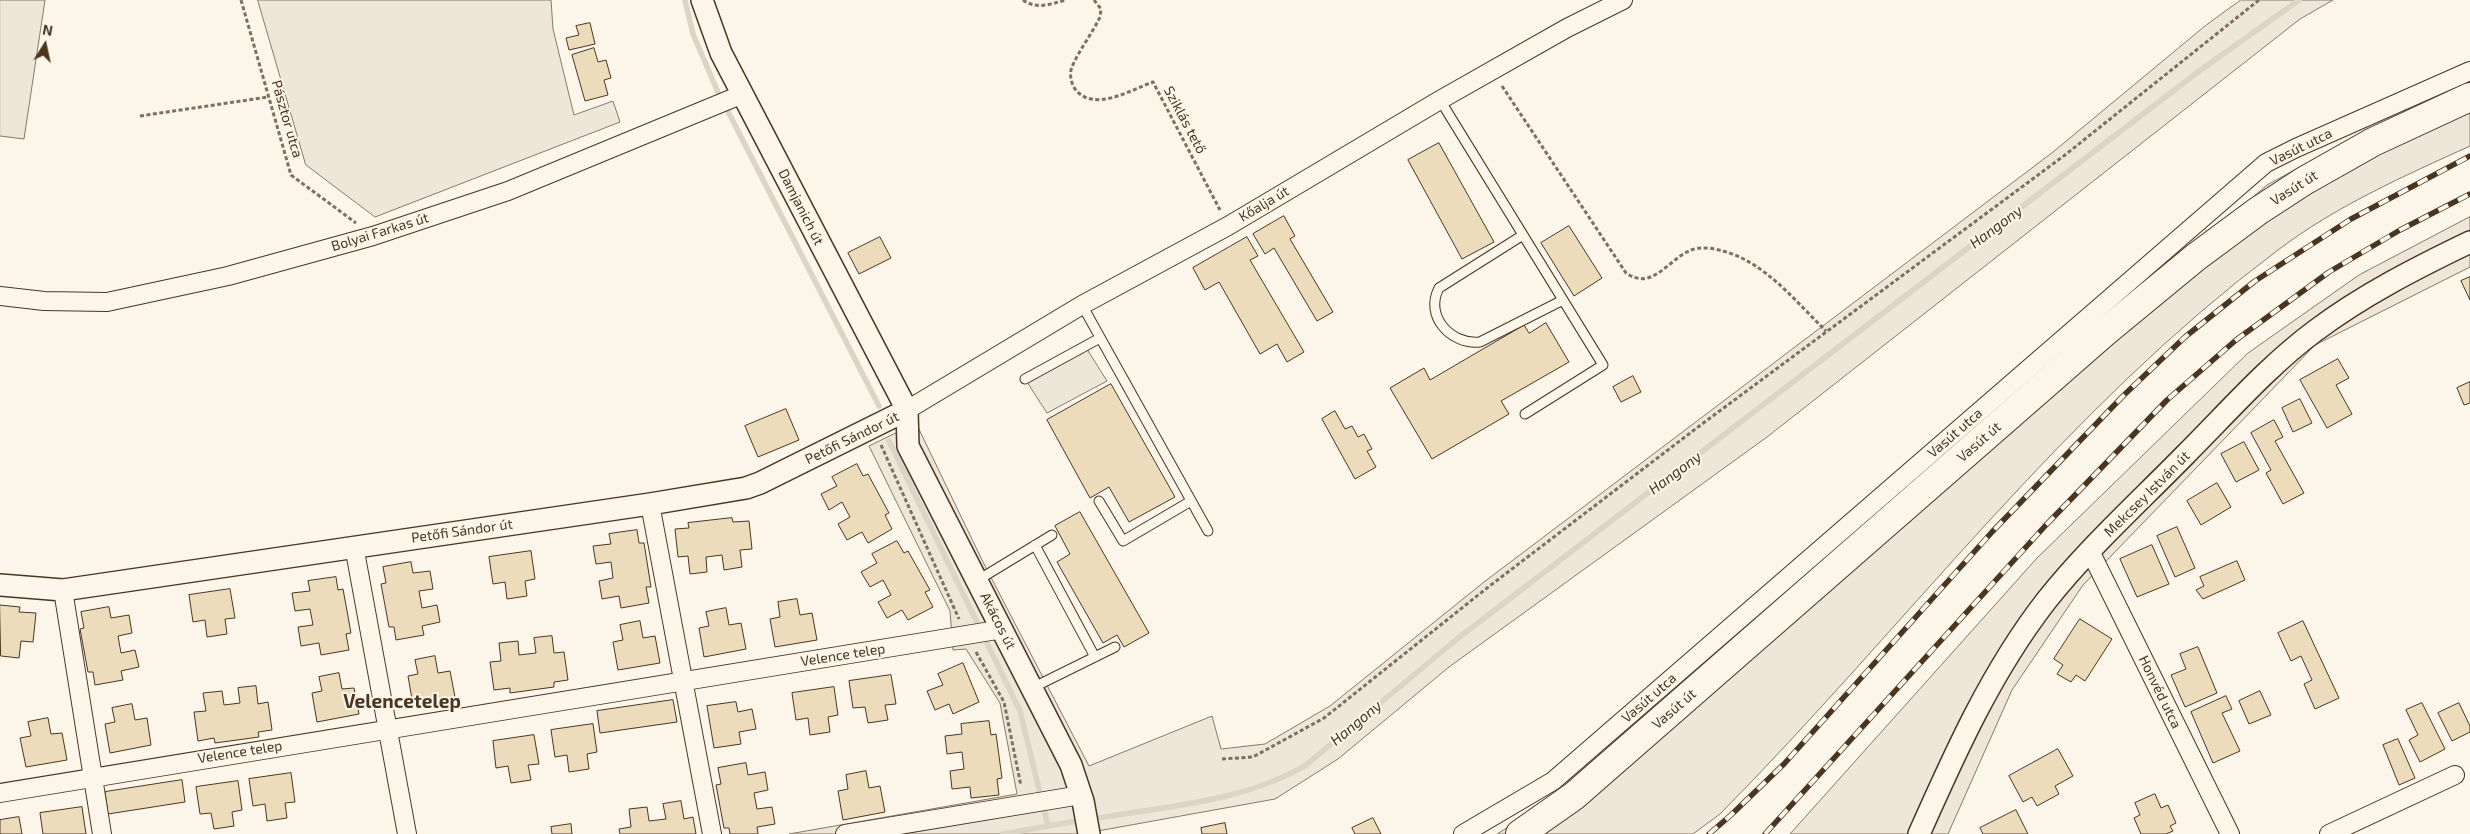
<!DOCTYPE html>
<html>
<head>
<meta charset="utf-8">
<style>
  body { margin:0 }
  #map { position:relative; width:2470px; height:834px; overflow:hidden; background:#fbf6e9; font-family:"Exo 2",sans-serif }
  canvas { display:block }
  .north { position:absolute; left:20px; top:20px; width:50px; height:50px; -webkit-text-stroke:4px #fbf6e9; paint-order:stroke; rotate:10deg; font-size:14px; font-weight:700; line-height:20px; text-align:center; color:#4a3520 }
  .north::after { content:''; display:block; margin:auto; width:18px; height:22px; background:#4a3520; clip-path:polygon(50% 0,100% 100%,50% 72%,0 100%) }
</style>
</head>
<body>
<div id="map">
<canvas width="2470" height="834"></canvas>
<div class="north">N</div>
</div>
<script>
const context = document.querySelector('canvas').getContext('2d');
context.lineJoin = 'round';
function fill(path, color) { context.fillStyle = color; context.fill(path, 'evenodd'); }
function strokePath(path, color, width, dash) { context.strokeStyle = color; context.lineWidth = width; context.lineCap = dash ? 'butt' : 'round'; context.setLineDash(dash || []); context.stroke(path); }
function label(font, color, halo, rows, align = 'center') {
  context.font = font + ' "Exo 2",sans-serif'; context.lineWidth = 4; context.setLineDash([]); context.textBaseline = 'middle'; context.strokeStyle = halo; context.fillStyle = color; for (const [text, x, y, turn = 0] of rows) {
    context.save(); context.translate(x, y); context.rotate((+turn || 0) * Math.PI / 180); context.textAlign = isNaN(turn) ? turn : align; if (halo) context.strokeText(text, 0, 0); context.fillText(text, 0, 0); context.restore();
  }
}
const green = new Path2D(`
  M0,0h45l-21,139 -24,-3z
  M258,0h293l2,29 21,86 39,-14 7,21 -245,95 -69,-52z
  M2241,0h92l-33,19 -533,418 -318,230 -111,92 -63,40 -194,35h-292l228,-40 -17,-91 -34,-54 -13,1 -3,-39 -81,-165 47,-23 66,137 107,206 123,-50 9,33 44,-5 65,-38 154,-124 569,-430 152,-126z
  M2470,82v64c-66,30 -134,60 -192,104 -213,159 -372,376 -558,564l-27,20h-196l55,-34 715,-615 84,-46z
  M2470,217v50l-155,78 -232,240 -71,105 -64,144h-158l247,-276 211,-205 111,-78z`);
const parking = new Path2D(`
  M1085,346l22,35 -60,32 -22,-34z`);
const stream = new Path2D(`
  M685,0l8,34 24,56 162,316
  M889,441l131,270 28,115
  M1092,819c70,-12 152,-17 214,-54l151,-126 741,-567 101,-72
  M1003,834l79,-14`);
const building = new Path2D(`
  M590,23l5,21 -26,6 -3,-12 13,-3 -3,-9z
  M594,48l4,14 8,-2 5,18 -7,2 4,15 -23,6 -13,-46z
  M1439,143l55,99 -32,17 -54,-99z
  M1284,216l11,20 -5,3 43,73 -16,9 -43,-73 -9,6 -12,-20z
  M1569,226l33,52 -28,18 -33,-53z
  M880,237l11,21 -32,16 -11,-21z
  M1247,237l11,19 -8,4 54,92 -17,10 -10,-18 -17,10 -41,-72 -14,8 -12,-22z
  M2470,277v23l-9,-19z
  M1546,323l23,39 -68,39 8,13 -77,45 -42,-71 34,-20 6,12 94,-55 5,8z
  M2338,359l11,19 -13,7 16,29 -25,14 -27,-48z
  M1633,376l8,16 -20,10 -8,-15z
  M2470,382v21l-6,2 -7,-17z
  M1111,384l64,113 -46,25 -20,-35 -19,11 -43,-78z
  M2300,399l12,24 -19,9 -11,-24z
  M786,409l13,31 -41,17 -13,-31z
  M1335,411l10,18 7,-3 6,11 6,-3 8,15 -5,2 9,16 -21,12 -33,-60z
  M2274,420l9,17 -8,4 29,52 -21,11 -17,-31 5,-3 -20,-37z
  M2244,442l15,28 -23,12 -15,-28z
  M857,464l6,12 5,-2 21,39 -4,2 7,14 -24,14 -6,-11 -15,8 -9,-16 12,-7 -8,-15 -13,8 -8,-16 16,-8 -5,-9z
  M2217,483l14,24 -30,18 -14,-24z
  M1080,512l69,121 -25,14 -7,-12 -14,8 -46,-81 13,-8 -15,-28z
  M732,518l1,4 16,-1 3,28 -12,1 2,17 -18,3 -2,-15 -16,2 1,15 -17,2 -2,-18 -10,1 -3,-28 14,-1 -1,-5z
  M2177,527l18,41 -20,9 -18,-41z
  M637,530l2,13h5l7,44h-5l3,16 -28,5 -2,-12 -17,3 -3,-18 14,-3 -2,-16 -15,2 -3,-18 18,-2 -2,-10z
  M897,541l7,12 4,-2 22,39 -5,2 8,15 -25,13 -6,-10 -15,8 -9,-16 13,-7 -8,-15 -13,7 -9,-15 16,-9 -5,-9z
  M2152,545l17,39 -32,13 -17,-38z
  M531,551l4,28 -10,2 2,15 -20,3 -2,-17 -12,2 -4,-27z
  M2237,561l8,19 -42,19 -7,-9 8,-4 -4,-9z
  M411,562l2,11 17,-2 3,18 -14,2 3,17 15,-3 3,17 -18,4 2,9 -28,5 -2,-13h-5l-8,-43 5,-1 -3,-16z
  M336,577l2,13 5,-1 8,44 -5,1 3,16 -28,5 -2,-12 -18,3 -3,-19 15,-2 -3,-16 -15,2 -3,-18 18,-2 -2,-10z
  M230,589l5,29 -10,1 2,15 -20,3 -2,-17 -12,2 -4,-27z
  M797,599l3,16 12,-2 5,27 -42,7 -5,-28 10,-2 -2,-15z
  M0,605l20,2 -1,5 17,1 -3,29 -12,-1 -2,17 -18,-2z
  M109,607l2,11 18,-3 3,18 -14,3 3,17 14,-3 4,17 -18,4 2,9 -28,5 -2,-13h-5l-8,-43 4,-1 -3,-16z
  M726,608l3,17 12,-2 5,26 -42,8 -5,-29 10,-2 -3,-14z
  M2080,619l32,20 -27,42 -9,-6 -5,7 -14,-8 6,-9 -9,-6z
  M640,621l3,17 12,-2 5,27 -42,7 -5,-28 10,-2 -3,-15z
  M2303,621l36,77 -24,11 -11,-25 8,-4 -11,-24 -10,5 -13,-28z
  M552,636l2,17 10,-1 4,28 -14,2v5l-44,6v-5l-16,2 -4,-28 11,-1 -2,-18 19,-2 1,14 17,-2 -2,-15z
  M2198,647l19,46 -32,14 -14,-32 15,-6 -6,-15z
  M435,656l3,17 12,-2 5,26 -42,8 -5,-29 10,-2 -3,-14z
  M963,663l16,39 -26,12 -4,-10 -14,6 -8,-19 16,-6 -5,-11z
  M339,673l3,16 12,-1 5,26 -42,8 -5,-29 10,-2 -3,-14z
  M891,675l5,29 -11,1 3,15 -20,3 -3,-16 -12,1 -4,-27z
  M256,686l2,18 10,-2 4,28 -14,2 1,5 -44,6 -1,-5 -16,3 -4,-29 12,-1 -3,-18 19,-2 2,14 16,-2 -2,-15z
  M834,687l4,28 -10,2 2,15 -20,3 -2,-17 -12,2 -4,-27z
  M2260,691l11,24 -22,9 -10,-23z
  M2226,696l6,13 -10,4 18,38 -27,12 -22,-51z
  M673,700l4,22 -77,11 -3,-22z
  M736,702l2,10 14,-3 4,20 -17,3 2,12 -27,4 -7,-42z
  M2422,703l23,46 -25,13 -11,-22 9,-5 -12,-25z
  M2459,703l11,23v6l-18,9 -14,-28z
  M132,704l3,16 12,-2 4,27 -41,8 -5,-29 10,-2 -3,-14z
  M48,718l3,16 11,-1 5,27 -41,7 -6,-29 11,-2 -3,-14z
  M989,721l2,14 5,-1 6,44 -5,1 2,16 -28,3 -1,-11 -18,2 -2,-18 14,-2 -2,-17 -15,2 -2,-18 17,-2 -1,-10z
  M593,724l4,28 -10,2 2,15 -20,3 -2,-17 -12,2 -4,-27z
  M534,735l5,29 -11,1 3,15 -20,3 -3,-17 -12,2 -3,-27z
  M2398,739l17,39 -16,7 -16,-40z
  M2058,749l15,27 -18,10 4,8 -22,12 -5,-9 -9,5 -14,-26z
  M746,763l2,12 17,-3 3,18 -14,3 3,16 15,-2 3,17 -18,3 1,7h-28l-1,-6h-5l-8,-43 5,-1 -3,-16z
  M866,771l3,17 11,-2 5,26 -42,8 -5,-29 10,-2 -2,-14z
  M291,773l4,29 -10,1 2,15 -20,3 -2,-17 -12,2 -4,-27z
  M182,780l3,22 -77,12 -3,-22z
  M238,781l4,29 -10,2 2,14 -20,3 -3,-16 -11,1 -4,-27z
  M2155,794l6,14 7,-3 8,18 -6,3 3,5 -7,3h-25l-7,-16 6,-3 -5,-12z
  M681,801l3,18 9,-2 3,17h-76l-1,-5 12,-2 -2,-18 18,-2 2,14 17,-2 -3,-15z
  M82,807l4,27h-43l-3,-21z
  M2016,810l12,24h-45l-3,-6z
  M19,817l3,17h-22v-14z
  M1373,818l8,16h-26l-3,-6z
  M1225,823l2,11h-25l-1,-6z
  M571,824l1,10h-20l-1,-7z`);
const path = new Path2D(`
  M241,0l50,175 65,48
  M1023,0c14,10 27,4 43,0
  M1094,0l7,9 -1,8c-8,17 -21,33 -28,50 -3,7 -1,16 3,22 18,24 56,1 78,-7l67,128
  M1502,86l124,187c26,18 41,-12 63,-22 9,-5 24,-3 34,0 42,11 73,51 103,80
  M140,116l128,-19
  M881,445l78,174
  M976,652l28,50 17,84
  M1222,759l31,-2 71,-39 163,-130 215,-164 363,-269 194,-155`);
const service = new Path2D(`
  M1440,100l163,265 -78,49
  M1523,235l-84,53c-15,28 12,57 41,54l83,-42
  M1082,305l126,226
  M1025,379l75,-41
  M1099,501l24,40 68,-40
  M1035,545l60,112
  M978,580l74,-45
  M1032,688l83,-41`);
const minor = new Path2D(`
  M0,296l44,5 63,1 121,-26 145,-40 135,-45 235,-97
  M907,410l175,-105 146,-79 212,-126 127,-72 56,-28
  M650,504l62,330
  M354,546l53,288
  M2090,551l140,283
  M63,590l39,244
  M0,793l1003,-164
  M845,834l236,-39
  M1463,834l90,-53 713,-618 30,-15 174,-77
  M2329,834l126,-59`);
const tertiary = new Path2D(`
  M702,0l19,53 186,357 1,36 163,319 12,36 6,33
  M0,585l63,5 587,-86 96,-16 14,-5 147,-73
  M1919,834c36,-81 72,-162 127,-233 42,-53 93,-99 140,-147 42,-42 82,-88 129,-123 48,-36 101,-63 155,-89`);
const primary = new Path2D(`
  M1520,834l54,-38 531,-464 91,-75 62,-46 46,-30 69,-39 97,-45`);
const rail = new Path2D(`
  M1709,834l22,-19 53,-51 208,-232 132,-137 61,-58 70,-56 96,-62 119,-63
  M1765,834l281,-309 121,-125 69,-60 93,-68 71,-42 70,-36`);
const streetNames = [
  ["Pásztor utca",287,119,74],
  ["Sziklás tető",1185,120,62],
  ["Vasút utca",2301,147,-26],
  ["Vasút út",2294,188,-32],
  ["Kőalja út",1264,204,-31],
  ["Damjanich út",801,207,63],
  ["Bolyai Farkas út",380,232,-17],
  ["Vasút utca",1955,433,-41],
  ["Petőfi Sándor út",852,438,-26],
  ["Vasút út",1979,442,-41],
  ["Mekcsey István út",2147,494,-45],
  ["Petőfi Sándor út",462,531,-8],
  ["Akácos út",998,621,63],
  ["Velence telep",843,655,-9],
  ["Honvéd utca",2160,692,64],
  ["Vasút utca",1649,698,-41],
  ["Vasút út",1674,709,-41],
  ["Velence telep",240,752,-9]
];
const waterNames = [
  ["Hangony",1996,227,-37],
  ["Hangony",1675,473,-37],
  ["Hangony",1356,723,-40]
];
const districtNames = [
  ["Velencetelep",402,702]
];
fill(green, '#ede6d9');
strokePath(green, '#887966', 1);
fill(parking, '#ede7d9');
strokePath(parking, '#887966', 1);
strokePath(stream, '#dcd4c6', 5.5);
fill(building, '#ecdcbc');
strokePath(building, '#4a3520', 1);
strokePath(service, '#4a3520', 11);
strokePath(minor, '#4a3520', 20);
strokePath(tertiary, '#4a3520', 24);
strokePath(primary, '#4a3520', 30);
strokePath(path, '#7f6f5c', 3, [4, 2.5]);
strokePath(service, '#fbf6e9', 9);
strokePath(minor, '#fbf6e9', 18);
strokePath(tertiary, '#fbf6e9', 21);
strokePath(primary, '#fbf6e9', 28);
strokePath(rail, '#4a3520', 5.5);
strokePath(rail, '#fbf6e9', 4, [11]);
label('14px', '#4a3520', '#fbf6e9', streetNames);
label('italic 15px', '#4a3520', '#fbf6e9', waterNames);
label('bold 19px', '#4a3520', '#fbf6e9', districtNames);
</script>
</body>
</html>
